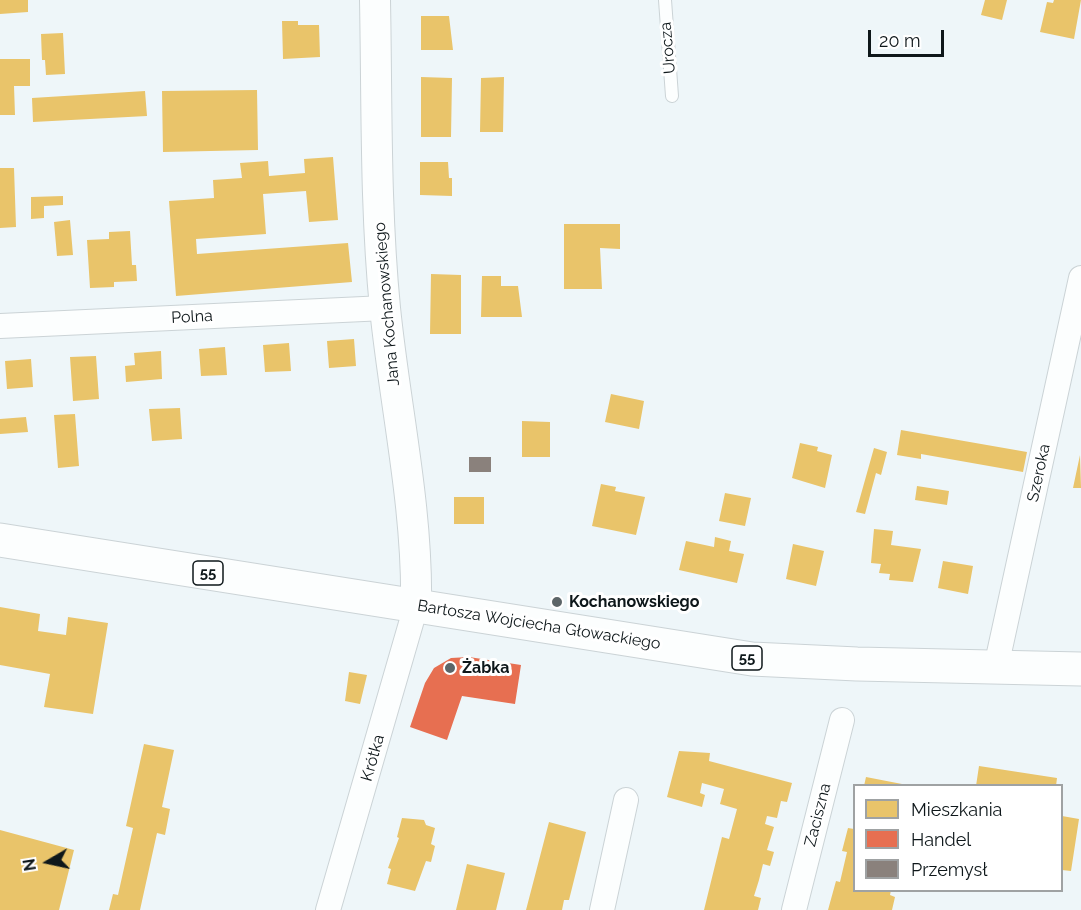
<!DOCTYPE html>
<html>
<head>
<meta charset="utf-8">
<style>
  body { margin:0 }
  #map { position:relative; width:1081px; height:910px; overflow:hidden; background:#eef6f9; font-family:Raleway,sans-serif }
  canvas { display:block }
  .legend { position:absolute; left:853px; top:784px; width:210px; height:108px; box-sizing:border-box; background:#fff; border:2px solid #9fa2a3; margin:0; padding:8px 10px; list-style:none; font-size:18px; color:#0e171a }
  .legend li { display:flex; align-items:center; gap:12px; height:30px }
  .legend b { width:30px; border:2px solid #9fa2a3 }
  .north { position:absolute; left:18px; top:832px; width:60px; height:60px; -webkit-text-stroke:4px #fff; paint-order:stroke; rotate:261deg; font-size:16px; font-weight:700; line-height:24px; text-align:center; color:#0e171a }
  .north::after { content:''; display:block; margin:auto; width:21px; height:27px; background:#0e171a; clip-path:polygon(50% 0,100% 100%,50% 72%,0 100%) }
  .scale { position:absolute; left:868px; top:30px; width:76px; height:27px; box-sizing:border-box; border:3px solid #0e171a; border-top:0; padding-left:8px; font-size:18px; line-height:21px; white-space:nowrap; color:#0e171a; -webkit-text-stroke:4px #fff; paint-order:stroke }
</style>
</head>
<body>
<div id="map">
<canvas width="1081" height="910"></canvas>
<ul class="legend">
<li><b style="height:16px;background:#e9c46a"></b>Mieszkania</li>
<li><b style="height:16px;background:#e76f51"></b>Handel</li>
<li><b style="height:16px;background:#8a817c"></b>Przemysł</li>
</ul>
<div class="north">N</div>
<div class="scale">20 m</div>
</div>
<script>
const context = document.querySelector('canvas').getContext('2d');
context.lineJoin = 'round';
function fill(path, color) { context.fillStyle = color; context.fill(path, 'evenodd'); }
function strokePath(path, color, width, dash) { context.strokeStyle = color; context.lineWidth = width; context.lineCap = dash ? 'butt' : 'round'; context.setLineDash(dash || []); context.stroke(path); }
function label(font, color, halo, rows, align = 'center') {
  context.font = font + ' Raleway,sans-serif'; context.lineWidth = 6; context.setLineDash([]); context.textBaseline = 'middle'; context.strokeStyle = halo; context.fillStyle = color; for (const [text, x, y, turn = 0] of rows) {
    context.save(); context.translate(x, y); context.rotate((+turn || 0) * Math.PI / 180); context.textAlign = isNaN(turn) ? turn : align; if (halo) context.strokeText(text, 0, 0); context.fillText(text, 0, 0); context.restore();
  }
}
const homes = new Path2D(`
  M0,0h28v12l-28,2z
  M985,0h22l-5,20 -21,-5z
  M1054,0h27l-7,39 -34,-7 7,-30 6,1z
  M421,16h28l4,34h-32z
  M282,21h16v4h21l1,32 -37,2z
  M63,33l2,41 -19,1 -1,-15h-3l-1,-26z
  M0,59h30v27h-16l1,29h-15z
  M421,77l31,1 -1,59h-30z
  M504,77l-1,55h-23l1,-54z
  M257,90l1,60 -95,2 -1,-61z
  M145,91l2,25 -114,6 -1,-24z
  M333,157l5,63 -29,2 -3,-31 -43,3 3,40 -70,5 1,15 151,-11 4,39 -176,14 -7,-95 45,-3 -1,-18 29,-2 -2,-15 28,-2 1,15 36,-3 -1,-14z
  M420,162h28l1,16h3v18l-32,-1z
  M0,168h14l2,59 -16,1z
  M63,196v9l-19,1v12l-13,1v-22z
  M70,220l3,35 -16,1 -3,-34z
  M564,224h56v25l-20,-1 2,41h-38z
  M130,231l2,34h4l1,16 -23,1v5l-24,1 -3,-48 22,-1v-7z
  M431,274l30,1v59h-31z
  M482,276h19v10h17l4,31h-41z
  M354,339l2,27 -27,2 -2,-27z
  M289,343l2,28 -26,1 -2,-27z
  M225,347l2,28 -26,1 -2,-27z
  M161,351l1,28 -36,3 -1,-16 10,-1 -1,-12z
  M96,356l3,43 -26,2 -3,-44z
  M31,359l2,28 -26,2 -2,-28z
  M611,394l33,7 -5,28 -34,-7z
  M180,408l2,31 -30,2 -3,-32z
  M75,414l4,52 -21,2 -4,-53z
  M26,417l2,15 -28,2v-15z
  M522,421l28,1v35h-28z
  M901,430l126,22 -4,20 -102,-18v5l-24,-4z
  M800,443l18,4 -1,4 15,4 -7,33 -33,-10z
  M874,448l13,4 -6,23 -5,-2 -11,41 -9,-2z
  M1080,455l1,33h-8z
  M601,484l15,3 -1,4 30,6 -9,38 -44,-9z
  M917,486l32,5 -2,14 -32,-5z
  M725,493l26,5 -6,28 -26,-5z
  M454,497h30v27h-30z
  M874,529l19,2 -2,14 30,4 -8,33 -24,-2 1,-6 -11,-1 2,-9 -10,-1z
  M715,537l16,4 -2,10 15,3 -7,29 -58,-13 7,-29 28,6z
  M793,544l31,7 -8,35 -30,-7z
  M943,561l30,5 -5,28 -30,-6z
  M0,607l40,7 -2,17 28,4 2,-18 40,6 -15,91 -49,-7 6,-33 -50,-9z
  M349,672l18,3 -7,29 -15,-3z
  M144,744l30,6 -12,57 8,2 -5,26 -8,-2 -17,77h-31l4,-16 5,1 15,-67 -7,-2z
  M679,751l31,2 -1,8 83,22 -5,19 -6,-1 -4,17 -10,-2 -2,8 9,3 -7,23 7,2 -4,14 -7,-2 -4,16 -5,16 7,2 -3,12h-54l18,-73 7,2 8,-30 -17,-5 4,-15 -22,-6 -2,10 5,2 -3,12 -35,-10z
  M979,766l78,12 -1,8h-80z
  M866,777l36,7v2h-38z
  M1062,816l17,3 -8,52 -9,-1z
  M402,818l22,2 2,5 9,3 -4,16 4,2 -4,16 -5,-1 -11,30 -28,-7 4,-15 -3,-1 11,-30 -2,-1z
  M549,822l37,10 -17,68h-5l-2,10h-36z
  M848,828l6,1v61h37l-1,5 5,2 -3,13h-64l8,-29 4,1 7,-30 -5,-1z
  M0,830l74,20 -15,60h-59z
  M467,864l38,9 -9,37h-40z`);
const shops = new Path2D(`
  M469,657l52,8 -6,39 -53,-8 -15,44 -37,-13 15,-44 9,-15 17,-10z`);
const industry = new Path2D(`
  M469,457h22v15h-22z`);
const service = new Path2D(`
  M665,0l7,96`);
const minor = new Path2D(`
  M0,326l385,-18
  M996,667l85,-389
  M328,910l88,-304
  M602,910l24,-110
  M794,910l48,-190`);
const tertiary = new Path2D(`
  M375,0c2,103 0,206 10,308 10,99 33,199 31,298`);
const primary = new Path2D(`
  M0,540l752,119 105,5 224,5`);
const markers = [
  [557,602,6,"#5c6568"],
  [450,668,6,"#5c6568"]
];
const shields = [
  [208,573,30],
  [747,658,30]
];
const shieldNames = [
  ["55",208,573],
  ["55",747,658]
];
const streetNames = [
  ["Urocza",668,48,-95],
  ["Jana Kochanowskiego",387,304,-95],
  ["Polna",192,317,-3],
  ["Szeroka",1039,473,-78],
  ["Bartosza Wojciecha Głowackiego",539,625,9],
  ["Krótka",373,758,-74],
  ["Zaciszna",818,815,-76]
];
const poiNames = [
  ["Kochanowskiego",569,602],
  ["Żabka",462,668]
];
fill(homes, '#e9c46a');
fill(shops, '#e76f51');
fill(industry, '#8a817c');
strokePath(service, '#cbd3d6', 14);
strokePath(minor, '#cbd3d6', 26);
strokePath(tertiary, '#cbd3d6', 32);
strokePath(primary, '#cbd3d6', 35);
strokePath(service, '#fcfefe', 12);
strokePath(minor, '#fcfefe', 24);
strokePath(tertiary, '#fcfefe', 30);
strokePath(primary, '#fcfefe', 33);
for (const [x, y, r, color] of markers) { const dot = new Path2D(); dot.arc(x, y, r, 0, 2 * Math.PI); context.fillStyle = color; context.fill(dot); strokePath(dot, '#fff', 2); }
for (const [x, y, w] of shields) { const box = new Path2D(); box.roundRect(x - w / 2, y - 12, w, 24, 4.5); context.fillStyle = '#fff'; context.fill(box); strokePath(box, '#0e171a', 1.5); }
label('bold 15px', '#0e171a', null, shieldNames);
label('16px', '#0e171a', '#fff', streetNames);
label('bold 16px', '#0e171a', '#fff', poiNames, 'left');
</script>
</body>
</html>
